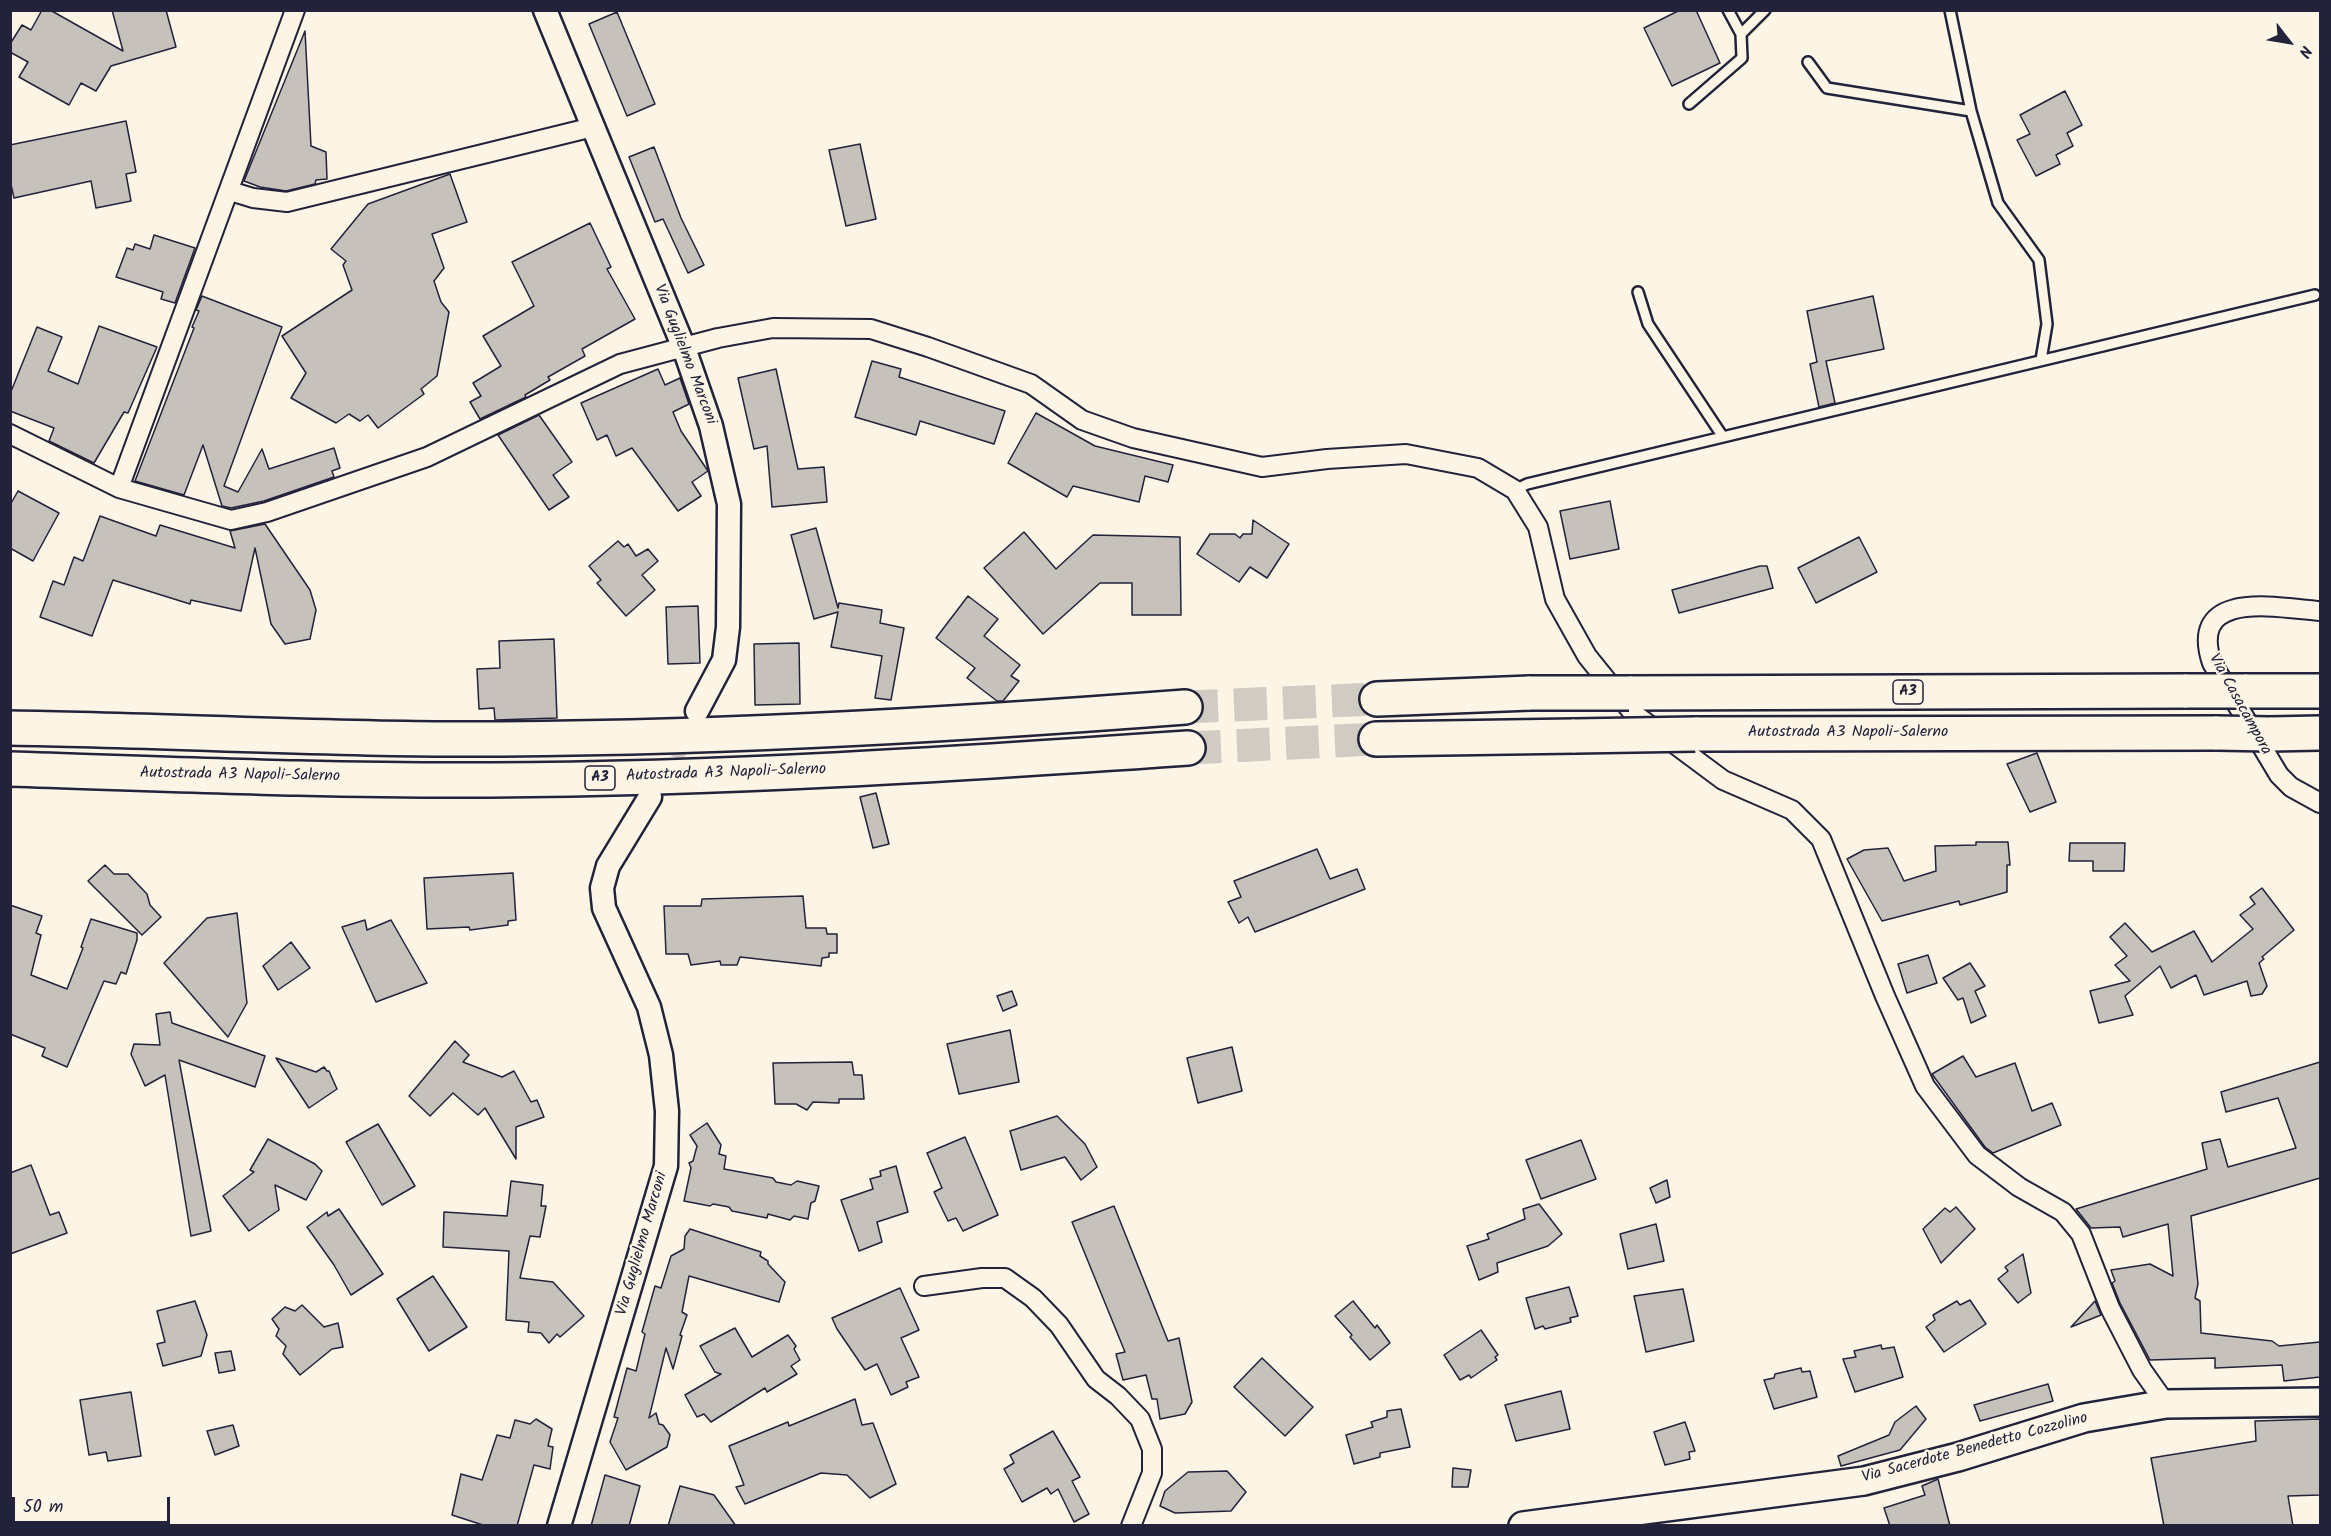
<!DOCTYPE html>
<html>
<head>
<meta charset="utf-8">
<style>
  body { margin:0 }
  #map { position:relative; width:2331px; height:1536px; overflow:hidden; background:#fcf5e5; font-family:Kalam,sans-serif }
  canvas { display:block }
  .frame { position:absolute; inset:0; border:12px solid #22223b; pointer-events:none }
  .north { position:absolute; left:2259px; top:12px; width:60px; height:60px; -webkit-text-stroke:4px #fcf5e5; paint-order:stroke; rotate:121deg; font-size:16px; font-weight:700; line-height:24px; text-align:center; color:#22223b }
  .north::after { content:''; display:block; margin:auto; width:21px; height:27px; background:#22223b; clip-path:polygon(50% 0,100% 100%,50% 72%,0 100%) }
  .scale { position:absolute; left:12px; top:1497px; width:158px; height:27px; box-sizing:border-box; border:3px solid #22223b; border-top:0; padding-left:8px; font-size:18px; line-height:21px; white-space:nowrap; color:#22223b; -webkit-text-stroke:4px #fcf5e5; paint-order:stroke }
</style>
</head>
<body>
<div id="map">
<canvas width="2331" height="1536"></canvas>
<div class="frame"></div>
<div class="north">N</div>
<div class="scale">50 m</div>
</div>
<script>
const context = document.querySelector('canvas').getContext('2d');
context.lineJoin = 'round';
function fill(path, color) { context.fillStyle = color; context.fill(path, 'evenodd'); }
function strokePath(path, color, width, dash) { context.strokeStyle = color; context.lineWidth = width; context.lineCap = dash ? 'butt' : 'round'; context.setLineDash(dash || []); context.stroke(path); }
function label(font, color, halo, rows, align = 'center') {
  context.font = font + ' Kalam,sans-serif'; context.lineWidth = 4.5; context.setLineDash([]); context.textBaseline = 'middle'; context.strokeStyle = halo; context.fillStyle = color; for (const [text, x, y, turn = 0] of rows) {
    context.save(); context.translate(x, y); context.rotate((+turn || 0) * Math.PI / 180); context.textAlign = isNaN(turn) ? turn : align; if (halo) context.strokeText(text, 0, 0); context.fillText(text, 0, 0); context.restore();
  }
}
const building = new Path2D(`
  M42,10h8l73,41 -11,-41h54l10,37 -65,19 -15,25 -15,-8 -12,22 -50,-28 9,-15 -18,-10v-8l12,-19 9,5z
  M1680,10h16l24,53 -48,23 -28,-58z
  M617,12l38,92 -28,12 -38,-92z
  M305,31l6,115 15,6 1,27 -11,1 -1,4 -29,7 -26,-4 -16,-6z
  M2065,91l17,34 -15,8 6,13 -17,9 4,9 -24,12 -19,-36 13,-6 -10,-19z
  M126,121l10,51 -10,2 5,27 -35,7 -5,-27 -77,17 -4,-18v-35z
  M860,144l16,75 -30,7 -17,-76z
  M654,147l27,71 23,47 -16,8 -25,-54 -8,3 -26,-65z
  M450,174l17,48 -35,12 12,34 -10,13 7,21 8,10 -12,64 -16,13 3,5 -46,34 -10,-13 -8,6 -11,-7 -13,9 -45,-25 15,-25 -24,-37 70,-46 -9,-25 3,-4 -15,-12 37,-45z
  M590,223l21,44 -4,2 28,50 -53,30 3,7 -37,21 2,3 -25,15 1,2 -46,22 -10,-17 11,-6 -8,-13 28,-17 -18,-30 51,-30 -22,-44z
  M154,235l41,13 -20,55 -14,-4 2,-7 -47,-15 11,-29 6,2 2,-6 15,5z
  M202,296l80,31 -58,159 14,6 24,-43 7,20 65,-21 6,20 -8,3 2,6 -70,24 -33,7 -9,-2 -19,-61 -19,50 -49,-14 59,-153 -2,-1 7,-16 -3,-1z
  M1873,296l11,53 -58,12 9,42 -16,4 -9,-43 7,-2 -10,-51z
  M99,326l58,21 -29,66 -4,-1 -30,51 -45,-22 5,-13 -44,-17v-17l27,-67 25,10 -14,34 30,13z
  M872,361l29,8 -2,8 106,34 -11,33 -74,-23 -4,14 -61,-18z
  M658,369l7,16 15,-7 9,26 -16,8 8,19 27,40 -16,11 9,14 -23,15 -46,-63 -16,8 -9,-21 -10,5 -16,-37z
  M776,369l22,100 26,-2 3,35 -55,5 -5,-61 -13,3 -16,-71z
  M1036,413l59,33 78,19 -5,17 -23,-6 -6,26 -66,-16 -6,11 -59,-34z
  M539,415l33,47 -19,13 16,22 -20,13 -51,-75z
  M18,491l41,22 -26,48 -23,-13v-43z
  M1610,501l9,48 -49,10 -10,-48z
  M100,516l56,20 4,-11 75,23 -5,-17 35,-7 45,66 6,20 -6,29 -25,5 -14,-20 -16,-76 -14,63 -50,-11 -1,4 -77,-24 -21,56 -52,-19 13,-36 11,4 10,-28 9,4z
  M1253,520l36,24 -22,34 -17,-11 -11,15 -42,-28 13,-20h25l5,4 3,-4h9z
  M816,528l22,80 1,-5 43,7 -2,13 24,5 -13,72 -16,-2 7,-42 -51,-9 7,-35 -24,7 -23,-84z
  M1024,532l32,37 37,-34 87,2 1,78h-49v-32h-32l-57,51 -59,-66z
  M1859,537l18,35 -61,31 -18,-35z
  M618,541l6,6 4,-3 8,12 12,-7 10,12 -16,14 13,15 -29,26 -29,-33 4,-3 -12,-14z
  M1760,566h7l6,22 -94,25 -7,-23z
  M968,596l30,23 -14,17 36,29 -9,11 8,5 -16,20h-6l-30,-23 8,-10 -39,-30z
  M698,606l2,57 -32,1 -2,-57z
  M554,639l3,79 -62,2 -1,-12 -15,1 -2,-40 23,-1 -1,-27z
  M799,643l1,61 -45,1 -1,-61z
  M2037,753l19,49 -26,10 -23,-48z
  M876,793l13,51 -16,4 -13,-51z
  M1976,842h32l2,23h-3v27l-47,13 -1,-4 -77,20 -35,-62 17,-9 24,-2 16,33 32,-10 -1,-25 41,-1z
  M2070,843h55l-1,28h-31v-10h-24z
  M1317,849l13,30 27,-10 8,20 -110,43 -7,-15 -9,6 -11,-21 13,-5 -7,-16z
  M105,865l9,9h14l19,20 3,11 11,12 -19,18 -54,-54z
  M513,873l3,47 -8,1v4l-38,5 -1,-3 -42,2 -3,-51z
  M2262,888l32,42 -32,27 2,2 -5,4 8,23 -5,8 -11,2 -4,-15 -43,14 -8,-20 -25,13 -11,-22 -35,30 8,19 -34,8 -9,-32 40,-10 -15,-16 12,-9 -17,-19 15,-14 27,29 42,-21 18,31 41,-33 -13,-14 15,-11 -5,-7z
  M803,896l3,32h20l1,6h10v19h-8v4l-7,1 -1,8 -81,-9 -3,8h-16l-1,-4 -29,4 -3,-11h-22l-2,-48h37l1,-7z
  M10,905l32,11 -6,17 5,2 -10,40 36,14 16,-41 -2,-1 10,-28 46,14v7l-11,34 -5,-2 -5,12 -12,-3 -37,86 -25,-11 3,-8 -35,-14z
  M237,913l10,90 -19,34 -64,-74 43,-45z
  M365,920l2,10 24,-10 36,63 -51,19 -34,-75z
  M291,942l19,26 -32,22 -15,-24z
  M1928,955l9,28 -30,10 -9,-29z
  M1970,963l15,23 -10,5 11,25 -15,7 -8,-25 -5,2 -15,-22z
  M1012,991l5,14 -14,6 -6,-15z
  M170,1012l2,11 93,33 -10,31 -76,-27 32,171 -20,5 -26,-161 -20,11 -14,-32 3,-10 26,1 -4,-31z
  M1010,1030l9,52 -60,12 -12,-50z
  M455,1041l14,14 -6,7 39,15 12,-6 17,31 6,-2 7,17 -28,10v32l-31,-51 -7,7 -25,-22 -23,23 -21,-20z
  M1232,1047l10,44 -44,12 -11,-45z
  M1963,1056l13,21 39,-14 17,48 20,-8 9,22 -68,28 -8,-6 -53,-73z
  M276,1058l40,14 8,-5 3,4h2l8,18 -28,19z
  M852,1062l2,13h8l2,24h-25v4l-26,-1 -6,8 -11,-6h-21l-2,-41z
  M2320,1062v116l-129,38 7,68 -3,14 5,3 1,32 71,8 7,5 41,-4v35l-36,4 -2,-16 -67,3v-10l-65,2 -30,-57 -8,-20 3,-2 -4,-11 39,-6 23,12 -5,-52 -45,13 -3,-10 -29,1 -15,-19 131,-40 -5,-26 18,-4 8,28 68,-19 -18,-50 -52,14 -5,-20z
  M1057,1116l28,28 12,23 -16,13 -16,-23 -44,13 -11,-39z
  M707,1123l14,22 -2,9 7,2 -2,13 49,9 3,4 15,3 6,-4 22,5 -4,15 -4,2 -3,16 -14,-3 -4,4 -22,-6 -1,4 -35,-7 -3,-4 -16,-3 -3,2 -26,-5 7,-33 -2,-5 4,-2 4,-15 -7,-11z
  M378,1124l37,62 -33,19 -36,-63z
  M965,1137l33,78 -35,16 -7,-13 -8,3 -14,-29 8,-4 -15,-35z
  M268,1139l47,25 7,7 -16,29 -31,-15 4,25 -30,21 -26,-35 31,-24 -4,-2z
  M1581,1140l15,39 -55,20 -15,-39z
  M31,1165l19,50 9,-3 8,21 -57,21v-81z
  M896,1166l12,46 -31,10 5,20 -23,9 -18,-51 32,-11 -3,-10 11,-3 -1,-5z
  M1667,1180l3,17 -14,6 -6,-15z
  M511,1181l32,4 -2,21h5l-6,31 -10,-1 -10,42 33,4 31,34 -24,21 -3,-3 -8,9 -8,-10 -13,-1 1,-10 -23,-2 3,-69 -66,-4 1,-35 63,4z
  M1539,1204l23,30 -14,12 -51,17 1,9 -19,8 -12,-34 22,-7 -2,-5 38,-15 -2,-10z
  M1114,1206l54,135 11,-3 13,64 -7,12 -25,5 -3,-20h-5l-6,-24 -23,5 -7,-26 9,-2 -53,-130z
  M1956,1207l19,22 -34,34 -18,-34 22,-21 5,4z
  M339,1209l44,65 -32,21 -17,-30 -27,-38 20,-15 1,4z
  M1656,1224l8,37 -36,8 -8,-35z
  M690,1229l71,23 -1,4 8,5v3l17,18 -6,20 -90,-26 -7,36 5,3 -7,20 2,1 -9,33 -7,-21 -17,70 7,-5 3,11 4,1 7,10 -3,12 -41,23 -16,-28 8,-24 -4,-1 13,-49 9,3 9,-37 -3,-2 13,-46 6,2 10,-32 13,-7 1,-13z
  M2023,1254l8,39 -13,10 -20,-24 10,-8 -3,-4z
  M433,1276l34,51 -38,24 -32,-52z
  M1569,1287l9,29 -8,2 1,4 -26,7 -2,-3 -8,3 -9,-31z
  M900,1288l19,42 -18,8 18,39 -13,5 2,5 -17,8 -14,-31 -12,6 -28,-41 -5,-11z
  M1683,1289l11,52 -48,11 -12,-56z
  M1970,1300l16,24 -42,28 -18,-25 9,-7 -2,-5 24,-14 3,4z
  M195,1301l12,34 -6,21 -38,10 -6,-22 8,-2 -8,-31z
  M1353,1301l22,27 2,-3 13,18 -20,17 -20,-23 2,-2 -17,-19z
  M2095,1301l6,14 -30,12z
  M302,1305l22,22 14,-4 5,24 -11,2 -32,26 -17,-21 3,-8 -10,-10 3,-7 -7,-10 13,-12 10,4z
  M735,1328l17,29 36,-22 8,11 -2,3 6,11 -9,6 6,8 -30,18 -2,-4 -54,34 -7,-8 -7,3 -12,-22 36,-21 -6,-2 -15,-26z
  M1481,1330l17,25 -3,2 2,3 -26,18 -2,-3 -9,5 -16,-25z
  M1881,1345l1,4 12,-2 9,30 -48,15 -12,-33 13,-2 -2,-6z
  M231,1351l4,19 -16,3 -4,-20z
  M1262,1358l51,49 -28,29 -51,-49z
  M1801,1368l1,4 8,-1 7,26 -43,12 -10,-29 10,-2 1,-4z
  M2048,1384l5,17 -73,20 -6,-16z
  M1561,1391l9,38 -54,12 -11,-36z
  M131,1392l10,64 -33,5 -2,-9 -17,3 -9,-55z
  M855,1399l7,26 11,-2 23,61 -26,14 -23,-23 -26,-2 -76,31 -9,-17 8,-2 -15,-39 59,-24 1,4z
  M1916,1406l10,13 -26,31 -59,16 -3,-10 51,-21 6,-13z
  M1401,1409l9,38 -30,6v4l-26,7 -8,-29 27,-8 -2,-5 16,-5v-6z
  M536,1419l16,10 -4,17 5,1 -3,22 -16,-4 -17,61h-31l-34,-11 9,-41 21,6 15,-45 13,3 5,-18 15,4z
  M2320,1419v76l-32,1 5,30h-129l-13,-68 105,-17 -1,-20z
  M1685,1422l10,29 -6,1 1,7 -25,6 -11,-33z
  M233,1425l6,21 -24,9 -8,-24z
  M1053,1431l27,46 -8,4 17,33 -15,8 -16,-33 -7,5 -4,-6 -25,14 -18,-33 10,-6 -4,-8z
  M1453,1468l18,2 -3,17h-16z
  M1227,1471l19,21 -15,19 -56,2 -15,-7 5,-15 23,-19z
  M605,1475l35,11 -11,40h-38z
  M1938,1479l12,47h-60l-6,-18 41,-13 -3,-9z
  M680,1486l34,9 22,31h-68z`);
const tertiaryTunnel = new Path2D(`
  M656,785l34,-60`);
const motorwayTunnel = new Path2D(`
  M1185,707l192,-8
  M1188,748l188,-9`);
const service = new Path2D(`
  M1950,10l21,101 27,92 41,57 8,64 -6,36
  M1741,34l24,-24
  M1808,62l19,26 144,23
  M1689,104l53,-46 -1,-24 -13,-24
  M1638,292l10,32 75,113
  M1515,490l12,-6 788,-189`);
const minor = new Path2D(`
  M230,191l23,7 34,4 306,-75
  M10,434l109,54 112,32 36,-8 160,-55 193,-93 98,-26 55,-10 98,1 57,18 103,37 51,36 51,18 129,29 65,-8 79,-5 72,14 37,22 23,37 17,72 32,57 46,57 90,67 69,30 29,29 64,157 40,90 52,69 42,32 44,25 18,22 29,74 32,62 24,34
  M119,488l176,-478
  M2320,611c-41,-3 -133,-23 -108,52l67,112 12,12 29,16
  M924,1286l58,-8h23l28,20 26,27 37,54 22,17 22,23 12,30v24l-21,53`);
const tertiary = new Path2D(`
  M545,10l139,338 27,78 18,78 -1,123 -4,33 -27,51
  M559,1526l107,-360 1,-55 -6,-56 -12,-48 -45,-99 -2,-20 6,-22 42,-69`);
const secondary = new Path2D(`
  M1523,1526l341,-45 94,-24 126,-39 82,-14 154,-2`);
const motorway = new Path2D(`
  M2244,691h76
  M1629,693l558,-2
  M1377,699l153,-6
  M10,728c142,2 284,10 426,11 250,1 500,-13 749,-32
  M1695,734l522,-1
  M2270,734l50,-1
  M1376,739l199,-3
  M10,769c160,5 320,12 480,11 233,-1 466,-16 698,-32`);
const motorwayBridge = new Path2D(`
  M2187,691h57
  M1530,693h99
  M2217,733l53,1
  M1575,736l120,-2`);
const shields = [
  [1908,692,30],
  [600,778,30]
];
const shieldNames = [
  ["A3",1908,692],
  ["A3",600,778]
];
const streetNames = [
  ["Via Guglielmo Marconi",684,355,69],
  ["Via Casacampora",2239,705,61],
  ["Autostrada A3 Napoli-Salerno",1848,733],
  ["Autostrada A3 Napoli-Salerno",726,774,-2],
  ["Autostrada A3 Napoli-Salerno",240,776,1],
  ["Via Guglielmo Marconi",643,1244,-74],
  ["Via Sacerdote Benedetto Cozzolino",1975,1449,-15]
];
fill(building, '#c6c1bb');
strokePath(building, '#22223b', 1.5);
strokePath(tertiaryTunnel, '#d0cbc3', 22, [22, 11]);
strokePath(motorwayTunnel, '#d0cbc3', 33, [33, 16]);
strokePath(service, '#22223b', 14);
strokePath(minor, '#22223b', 22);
strokePath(tertiary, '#22223b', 27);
strokePath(secondary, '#22223b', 32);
strokePath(motorway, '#22223b', 38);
strokePath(service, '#fcf5e5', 9);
strokePath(minor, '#fcf5e5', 18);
strokePath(tertiary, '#fcf5e5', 22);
strokePath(secondary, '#fcf5e5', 27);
strokePath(motorway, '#fcf5e5', 33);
strokePath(motorwayBridge, '#22223b', 38, []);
strokePath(motorwayBridge, '#fcf5e5', 33);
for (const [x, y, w] of shields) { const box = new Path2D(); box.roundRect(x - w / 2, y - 12, w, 24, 4.5); context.fillStyle = '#fcf5e5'; context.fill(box); strokePath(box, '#22223b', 1.5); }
label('bold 15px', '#22223b', null, shieldNames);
label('16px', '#22223b', '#fcf5e5', streetNames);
</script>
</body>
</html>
